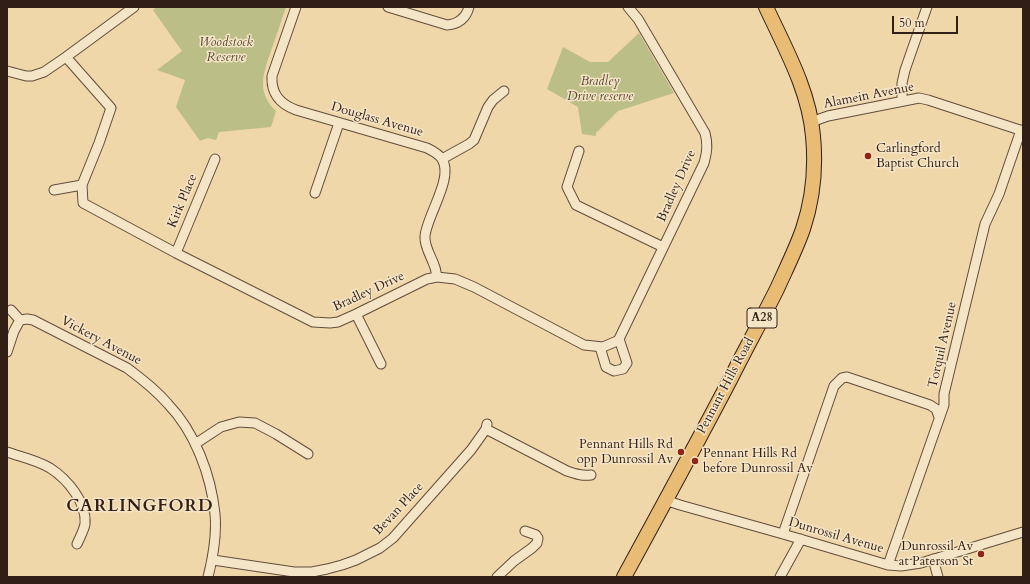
<!DOCTYPE html>
<html>
<head>
<meta charset="utf-8">
<style>
  body { margin:0 }
  #map { position:relative; width:1030px; height:584px; overflow:hidden; background:#f0d7a9; font-family:Cardo,serif }
  canvas { display:block }
  .frame { position:absolute; inset:0; border:8px solid #311f16; pointer-events:none }
  .scale { position:absolute; left:892px; top:16px; width:66px; height:18px; box-sizing:border-box; border:2px solid #311f16; border-top:0; padding-left:5px; font-size:12px; line-height:14px; white-space:nowrap; color:#311f16; -webkit-text-stroke:3px #f5e5c7; paint-order:stroke }
</style>
</head>
<body>
<div id="map">
<canvas width="1030" height="584"></canvas>
<div class="frame"></div>
<div class="scale">50 m</div>
</div>
<script>
const context = document.querySelector('canvas').getContext('2d');
context.lineJoin = 'round';
function fill(path, color) { context.fillStyle = color; context.fill(path, 'evenodd'); }
function strokePath(path, color, width, dash) { context.strokeStyle = color; context.lineWidth = width; context.lineCap = dash ? 'butt' : 'round'; context.setLineDash(dash || []); context.stroke(path); }
function label(font, color, halo, rows, align = 'center') {
  context.font = font + ' Cardo,serif'; context.lineWidth = 3; context.setLineDash([]); context.textBaseline = 'middle'; context.strokeStyle = halo; context.fillStyle = color; for (const [text, x, y, turn = 0] of rows) {
    context.save(); context.translate(x, y); context.rotate((+turn || 0) * Math.PI / 180); context.textAlign = isNaN(turn) ? turn : align; if (halo) context.strokeText(text, 0, 0); context.fillText(text, 0, 0); context.restore();
  }
}
const green = new Path2D(`
  M156,7h130c-5,14 -9,28 -14,41 -8,24 -17,43 4,63l-5,16 -52,5 -3,8 -8,-2 -8,3 -24,-34 9,-27 -28,-10 25,-19 -29,-41z
  M639,33l35,60 -56,18 -22,22v3l-14,-2 -4,-27 -31,-18 16,-42 27,15h18z`);
const minor = new Path2D(`
  M296,7l-24,69c-1,18 8,28 24,34l131,38c6,3 12,6 15,11 12,19 -15,56 -17,77 -1,10 6,20 9,29 2,4 2,8 3,12
  M388,7l59,18c11,-1 19,-7 22,-18
  M66,57l45,51 -12,35 -17,42 1,18 93,50 137,69 17,1 8,-1 18,-8 71,-35 10,-2 18,2 19,8 110,58 19,2 14,-6 2,-2 85,-176c3,-11 4,-19 1,-30l-67,-114 -10,-12
  M7,71l19,5h6l12,-4 22,-15 68,-50
  M902,101v-18l3,-13 22,-63
  M811,122l17,-6 91,-18 9,2 95,31
  M579,151l-12,36 9,18 87,42
  M442,159l27,-15 5,-4 14,-33 5,-7 11,-9
  M54,190l28,-5
  M315,193l24,-70
  M176,253l39,-94
  M356,314l25,50
  M20,320l7,-1 6,1 94,48c15,11 29,22 41,36 27,28 43,71 47,110 2,21 -2,43 -7,63
  M600,347l6,20 8,4 9,-2 4,-6 -8,-24
  M7,352l7,-21 6,-11 -9,-10
  M486,429l81,42c9,3 15,5 24,4
  M195,444l26,-17 18,-5 16,1 21,11 32,20
  M7,452c14,5 30,8 43,16 17,11 37,34 35,56 -1,6 -5,13 -8,20
  M665,500l15,5 103,29 105,31 13,1 20,-3 102,-31
  M783,534l51,-148 8,-8 5,-1 83,28 6,4 3,8
  M933,559l5,18
  M213,560l81,12h18l15,-3 15,-4 14,-5 24,-12 13,-10 78,-88 15,-21 1,-5
  M888,565l56,-160v-11l41,-170 14,-30 22,-64
  M497,577l17,-16 18,-13 5,-5 1,-5 -2,-3 -11,-4
  M780,577l21,-38`);
const highway = new Path2D(`
  M624,577c36,-66 72,-132 107,-199 15,-30 31,-59 46,-89 9,-20 19,-40 26,-60 10,-30 13,-62 10,-93 -4,-46 -28,-88 -47,-129`);
const markers = [
  [868,156,4,"#8f2418"],
  [681,452,4,"#8f2418"],
  [695,461,4,"#8f2418"],
  [981,554,4,"#8f2418"]
];
const shields = [
  [762,318,30]
];
const shieldNames = [
  ["A28",762,318]
];
const parkNames = [
  ["Woodstock",226,43],
  ["Reserve",226,58],
  ["Bradley",600,82],
  ["Drive reserve",600,97]
];
const streetNames = [
  ["Alamein Avenue",869,96,-11],
  ["Douglass Avenue",377,120,16],
  ["Bradley Drive",677,186,-66],
  ["Kirk Place",183,201,-67],
  ["Bradley Drive",369,292,-25],
  ["Vickery Avenue",101,341,28],
  ["Torquil Avenue",943,345,-77],
  ["Pennant Hills Road",726,386,-62],
  ["Bevan Place",399,509,-47],
  ["Dunrossil Avenue",836,536,16]
];
const poiNames = [
  ["Carlingford",876,149],
  ["Baptist Church",876,164],
  ["Pennant Hills Rd",673,445,"right"],
  ["opp Dunrossil Av",673,460,"right"],
  ["Pennant Hills Rd",703,454],
  ["before Dunrossil Av",703,469],
  ["Dunrossil Av",973,547,"right"],
  ["at Paterson St",973,562,"right"]
];
const districtNames = [
  ["CARLINGFORD",140,507]
];
fill(green, '#bbbe87');
strokePath(minor, '#614d3b', 11);
strokePath(highway, '#311f16', 16);
strokePath(minor, '#f5e5c7', 9);
strokePath(highway, '#e8bc74', 14);
for (const [x, y, r, color] of markers) { const dot = new Path2D(); dot.arc(x, y, r, 0, 2 * Math.PI); context.fillStyle = color; context.fill(dot); strokePath(dot, '#f5e5c7', 1.5); }
for (const [x, y, w] of shields) { const box = new Path2D(); box.roundRect(x - w / 2, y - 10, w, 20, 3); context.fillStyle = '#f5e5c7'; context.fill(box); strokePath(box, '#311f16', 1); }
label('bold 12px', '#311f16', null, shieldNames);
label('italic 13px', '#544732', '#f5e5c7', parkNames);
label('13px', '#311f16', '#f5e5c7', streetNames);
label('13px', '#311f16', '#f5e5c7', poiNames, 'left');
context.letterSpacing = '1px';
label('bold 17px', '#311f16', '#f5e5c7', districtNames);
context.letterSpacing = '0px';
</script>
</body>
</html>
